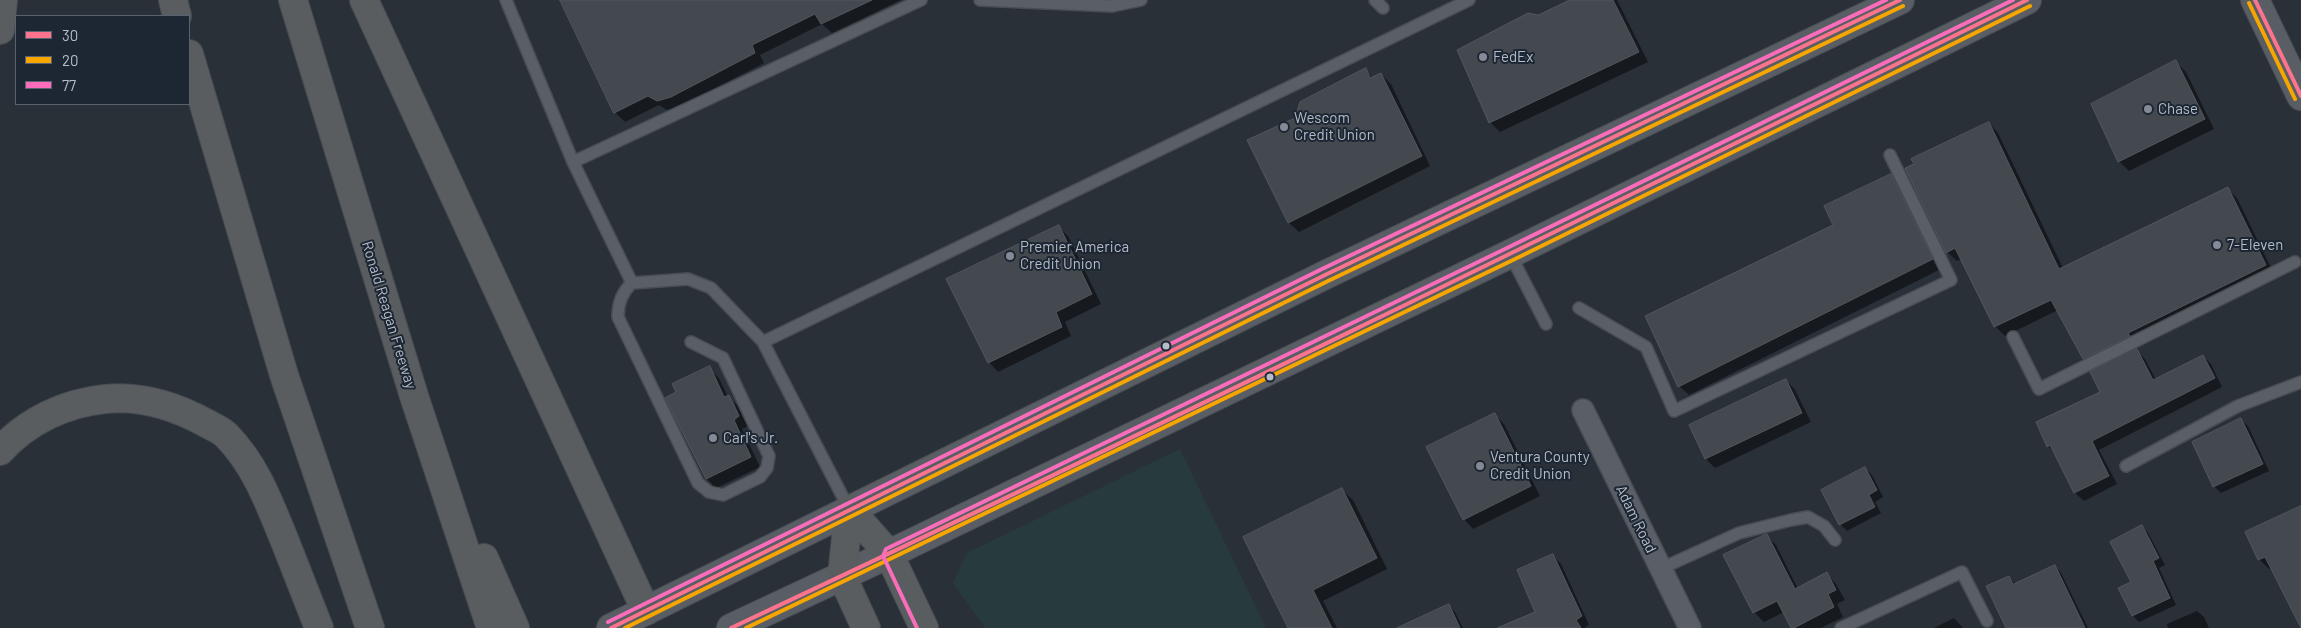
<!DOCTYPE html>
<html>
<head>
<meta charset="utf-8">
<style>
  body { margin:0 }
  #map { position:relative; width:2301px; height:628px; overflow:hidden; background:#2a3038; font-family:Barlow,sans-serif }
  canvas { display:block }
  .legend { position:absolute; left:15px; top:15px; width:175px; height:90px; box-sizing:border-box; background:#1d2633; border:1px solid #59626f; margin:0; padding:6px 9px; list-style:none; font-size:15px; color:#b4bcc9 }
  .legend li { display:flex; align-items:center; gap:10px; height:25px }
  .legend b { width:25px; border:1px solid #59626f }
</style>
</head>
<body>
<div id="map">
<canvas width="2301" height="628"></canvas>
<ul class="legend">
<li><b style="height:6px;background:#fc738d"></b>30</li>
<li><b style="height:6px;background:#f7a600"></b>20</li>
<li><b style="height:6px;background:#fb6dba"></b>77</li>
</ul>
</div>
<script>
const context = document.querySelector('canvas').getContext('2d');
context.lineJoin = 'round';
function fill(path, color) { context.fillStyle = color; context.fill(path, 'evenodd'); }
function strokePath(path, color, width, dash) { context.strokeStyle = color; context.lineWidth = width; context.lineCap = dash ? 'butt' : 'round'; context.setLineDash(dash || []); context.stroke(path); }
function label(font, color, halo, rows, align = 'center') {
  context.font = font + ' Barlow,sans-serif'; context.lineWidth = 4; context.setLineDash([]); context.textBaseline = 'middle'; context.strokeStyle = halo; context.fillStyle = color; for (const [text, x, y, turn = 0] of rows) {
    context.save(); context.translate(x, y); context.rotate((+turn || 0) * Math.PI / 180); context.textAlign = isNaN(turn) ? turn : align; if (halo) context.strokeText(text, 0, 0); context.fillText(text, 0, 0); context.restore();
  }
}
const green = new Path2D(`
  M1180,449l86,179h-281l-32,-45 14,-30z`);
const shadow = new Path2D(`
  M561,0h340l-69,33 -10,-9 -62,31 4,8 -83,43 -14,4 -8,-5 -34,17 -10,-10z
  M1573,0h44l31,62 -148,70 -10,-10 -31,-71z
  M2176,62l10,10 28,57 -85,42 -10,-10z
  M1365,70l8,8 8,-4 10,10 39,82 -131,66 -10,-9 -40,-82 47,-22z
  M1989,123l9,10 65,135 165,-79 9,9 37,76 -180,94 -10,-10 -26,-48 -53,26 -10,-10 -33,-67 -5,2 -10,-9z
  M1891,176l9,10 41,83 -252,126 -10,-9 156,-161z
  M1059,227l9,9 33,68 -36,18 6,14 -73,36 -9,-10z
  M2136,350l9,9 11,21 47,-24 8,8 11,23 -123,63 18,34 -33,17 -9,-8 -19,-39 -8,-8 54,-53z
  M709,368l10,10 9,19 10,9 10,20 -6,3 18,38 -44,21 -9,-9z
  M1786,380l9,10 16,32 -96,46 -9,-9 -16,-33z
  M1495,415l9,9 36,72 -67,33 -9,-10z
  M2241,420l7,6 21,45 -48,22 -6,-6 -22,-45z
  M1865,468l7,7 11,22 -8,5 6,11 -34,18 -7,-7z
  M1341,489l12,11 34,69 -64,32 14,27h-47z
  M2301,508v110l-29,-50 -3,1 -10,-10z
  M2142,526l6,7 17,32 -6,3 17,37 -37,17 -6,-6 -13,-27 13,-6z
  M1766,535l10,10 22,44 29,-15 9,10 9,16 -8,4 6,13 -22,11h-28l-9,-16 -20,10 -10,-10 -29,-56z
  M1553,556l8,8 28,61 -5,3h-83l36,-16z
  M2055,566l6,7 27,55h-54l-25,-51 7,7z
  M1449,605l6,7 8,16h-43z
  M2197,611l7,6 5,11h-41l-1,-4z
  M1954,618l9,10h-29z`);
const building = new Path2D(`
  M560,0h312l-51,24 -6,-10 -63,31 3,8 -84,44 -14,4 -9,-5 -34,17z
  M1570,0h43l26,52 -150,71 -32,-73 71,-37 10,2z
  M2176,60l29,59 -87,43 -27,-58z
  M1366,68l4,10 11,-5 41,83 -134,67 -41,-83 48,-22 5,-16z
  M1989,122l70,147 169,-82 38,78 -138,68 2,3 -47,23 -32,-59 -57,27 -39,-79 -9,5 -41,-85 9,-4 -3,-5z
  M1891,174l42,85 -255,128 -33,-71 188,-91 -9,-19z
  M1059,225l33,69 -36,18 6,15 -74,36 -42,-84z
  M2137,349l16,31 50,-25 12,23 -123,63 17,35 -35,17 -24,-48 -3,2 -11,-25 64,-30 -10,-20z
  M710,366l14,31 5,-2 5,10 5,11 -5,4 17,37 -45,22 -41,-81 11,-6 -4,-8z
  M1786,379l16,34 -97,46 -16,-34z
  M1495,413l36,73 -68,34 -37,-73z
  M2241,418l22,46 -50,23 -21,-45z
  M1865,467l12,23 -8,5 6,12 -36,18 -18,-35z
  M1342,488l35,70 -64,32 19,38h-44l-45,-91z
  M2301,506v122l-36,-71 -7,3 -13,-28z
  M2142,525l17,33 -6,3 17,37 -38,18 -14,-28 13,-6 -21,-40z
  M1767,534l28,55 32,-17 9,18 -8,4 6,13 -40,21h-3l-14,-27 -24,12 -30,-58z
  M1553,554l29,62 -6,4 5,8h-84l38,-16 -18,-42z
  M2055,565l30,63h-79l-20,-42 23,-10 4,8z
  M1449,604l11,24h-63z`);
const lane = new Path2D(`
  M506,0l67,162 59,121 56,-4 23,9 52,54 86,167
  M980,0l132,6 29,-6
  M1375,0l8,8
  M573,162l348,-162
  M1510,254l36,70
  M632,283c-10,9 -14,20 -14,34l80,166 11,9 14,3 37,-18 7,-9 2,-12 -46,-98 -32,-16
  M1579,308l67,39 28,64 277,-131 -61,-125
  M2013,337l26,52 256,-127
  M763,342l706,-342
  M2126,466l112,-60 63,-24
  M1660,569l79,-36 52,-13 17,-3 16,9 11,14
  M1841,628l121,-56 25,49`);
const street = new Path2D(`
  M1583,410l107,218`);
const secondary = new Path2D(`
  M2255,0l46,96
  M611,628l714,-353 575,-275
  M731,628l158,-74 621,-300 517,-254`);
const highway = new Path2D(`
  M173,0l4,16
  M293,0l121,396 77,232
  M364,0l282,611
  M0,30l3,-30
  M189,54l95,321 86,253
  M0,451c27,-30 65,-48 105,-52 37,-4 70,7 101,24 7,4 15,7 20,12 30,30 44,70 60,109 11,28 22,56 33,84
  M849,509l40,45 35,74
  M849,509l-7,67 24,52
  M484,558l31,70`);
const bus1 = new Path2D(`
  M2255,0l46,96
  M611,628l714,-353 575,-275
  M731,628c435,-204 865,-416 1296,-628`);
const bus2 = new Path2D(`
  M2249,3l46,96
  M625,628l703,-347 575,-275
  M746,628l767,-368 517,-254`);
const bus3 = new Path2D(`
  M608,622l714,-353 564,-269
  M917,628l-34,-72 3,-7 621,-301 506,-248`);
const markers = [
  [1483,57,5,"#848b96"],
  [2148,109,5,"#848b96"],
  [1284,127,5,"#848b96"],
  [2217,245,5,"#848b96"],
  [1010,256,5,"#848b96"],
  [1166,346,4.5,"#b4bcc9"],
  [1270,377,4.5,"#b4bcc9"],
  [713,438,5,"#848b96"],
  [1480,466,5,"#848b96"]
];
const poiNames = [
  ["FedEx",1493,57],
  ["Chase",2158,109],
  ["Wescom",1294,118],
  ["Credit Union",1294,135],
  ["7-Eleven",2227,245],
  ["Premier America",1020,247],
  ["Credit Union",1020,264],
  ["Carl's Jr.",723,438],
  ["Ventura County",1490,457],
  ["Credit Union",1490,474]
];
const streetNames = [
  ["Ronald Reagan Freeway",389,315,73],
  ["Adam Road",1636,519,64]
];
fill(green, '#273a3e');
fill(shadow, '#0007');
fill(building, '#444950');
strokePath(building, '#52575f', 1);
strokePath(lane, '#484c53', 14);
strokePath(street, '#484c53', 24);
strokePath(secondary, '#484c53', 30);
strokePath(highway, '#474c53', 30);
strokePath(lane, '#5a5e66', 11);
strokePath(street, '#5a5e66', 21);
strokePath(secondary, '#595d64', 28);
strokePath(highway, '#5a5d60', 28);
strokePath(bus1, '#fc738d', 4);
strokePath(bus2, '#f7a600', 4);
strokePath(bus3, '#fb6dba', 4);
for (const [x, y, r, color] of markers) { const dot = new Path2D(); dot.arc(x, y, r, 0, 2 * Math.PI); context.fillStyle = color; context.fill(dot); strokePath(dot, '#1d2633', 2); }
label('15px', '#b4bcc9', '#1d2633', poiNames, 'left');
label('15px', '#b4bcc9', '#1d2633', streetNames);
</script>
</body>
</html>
